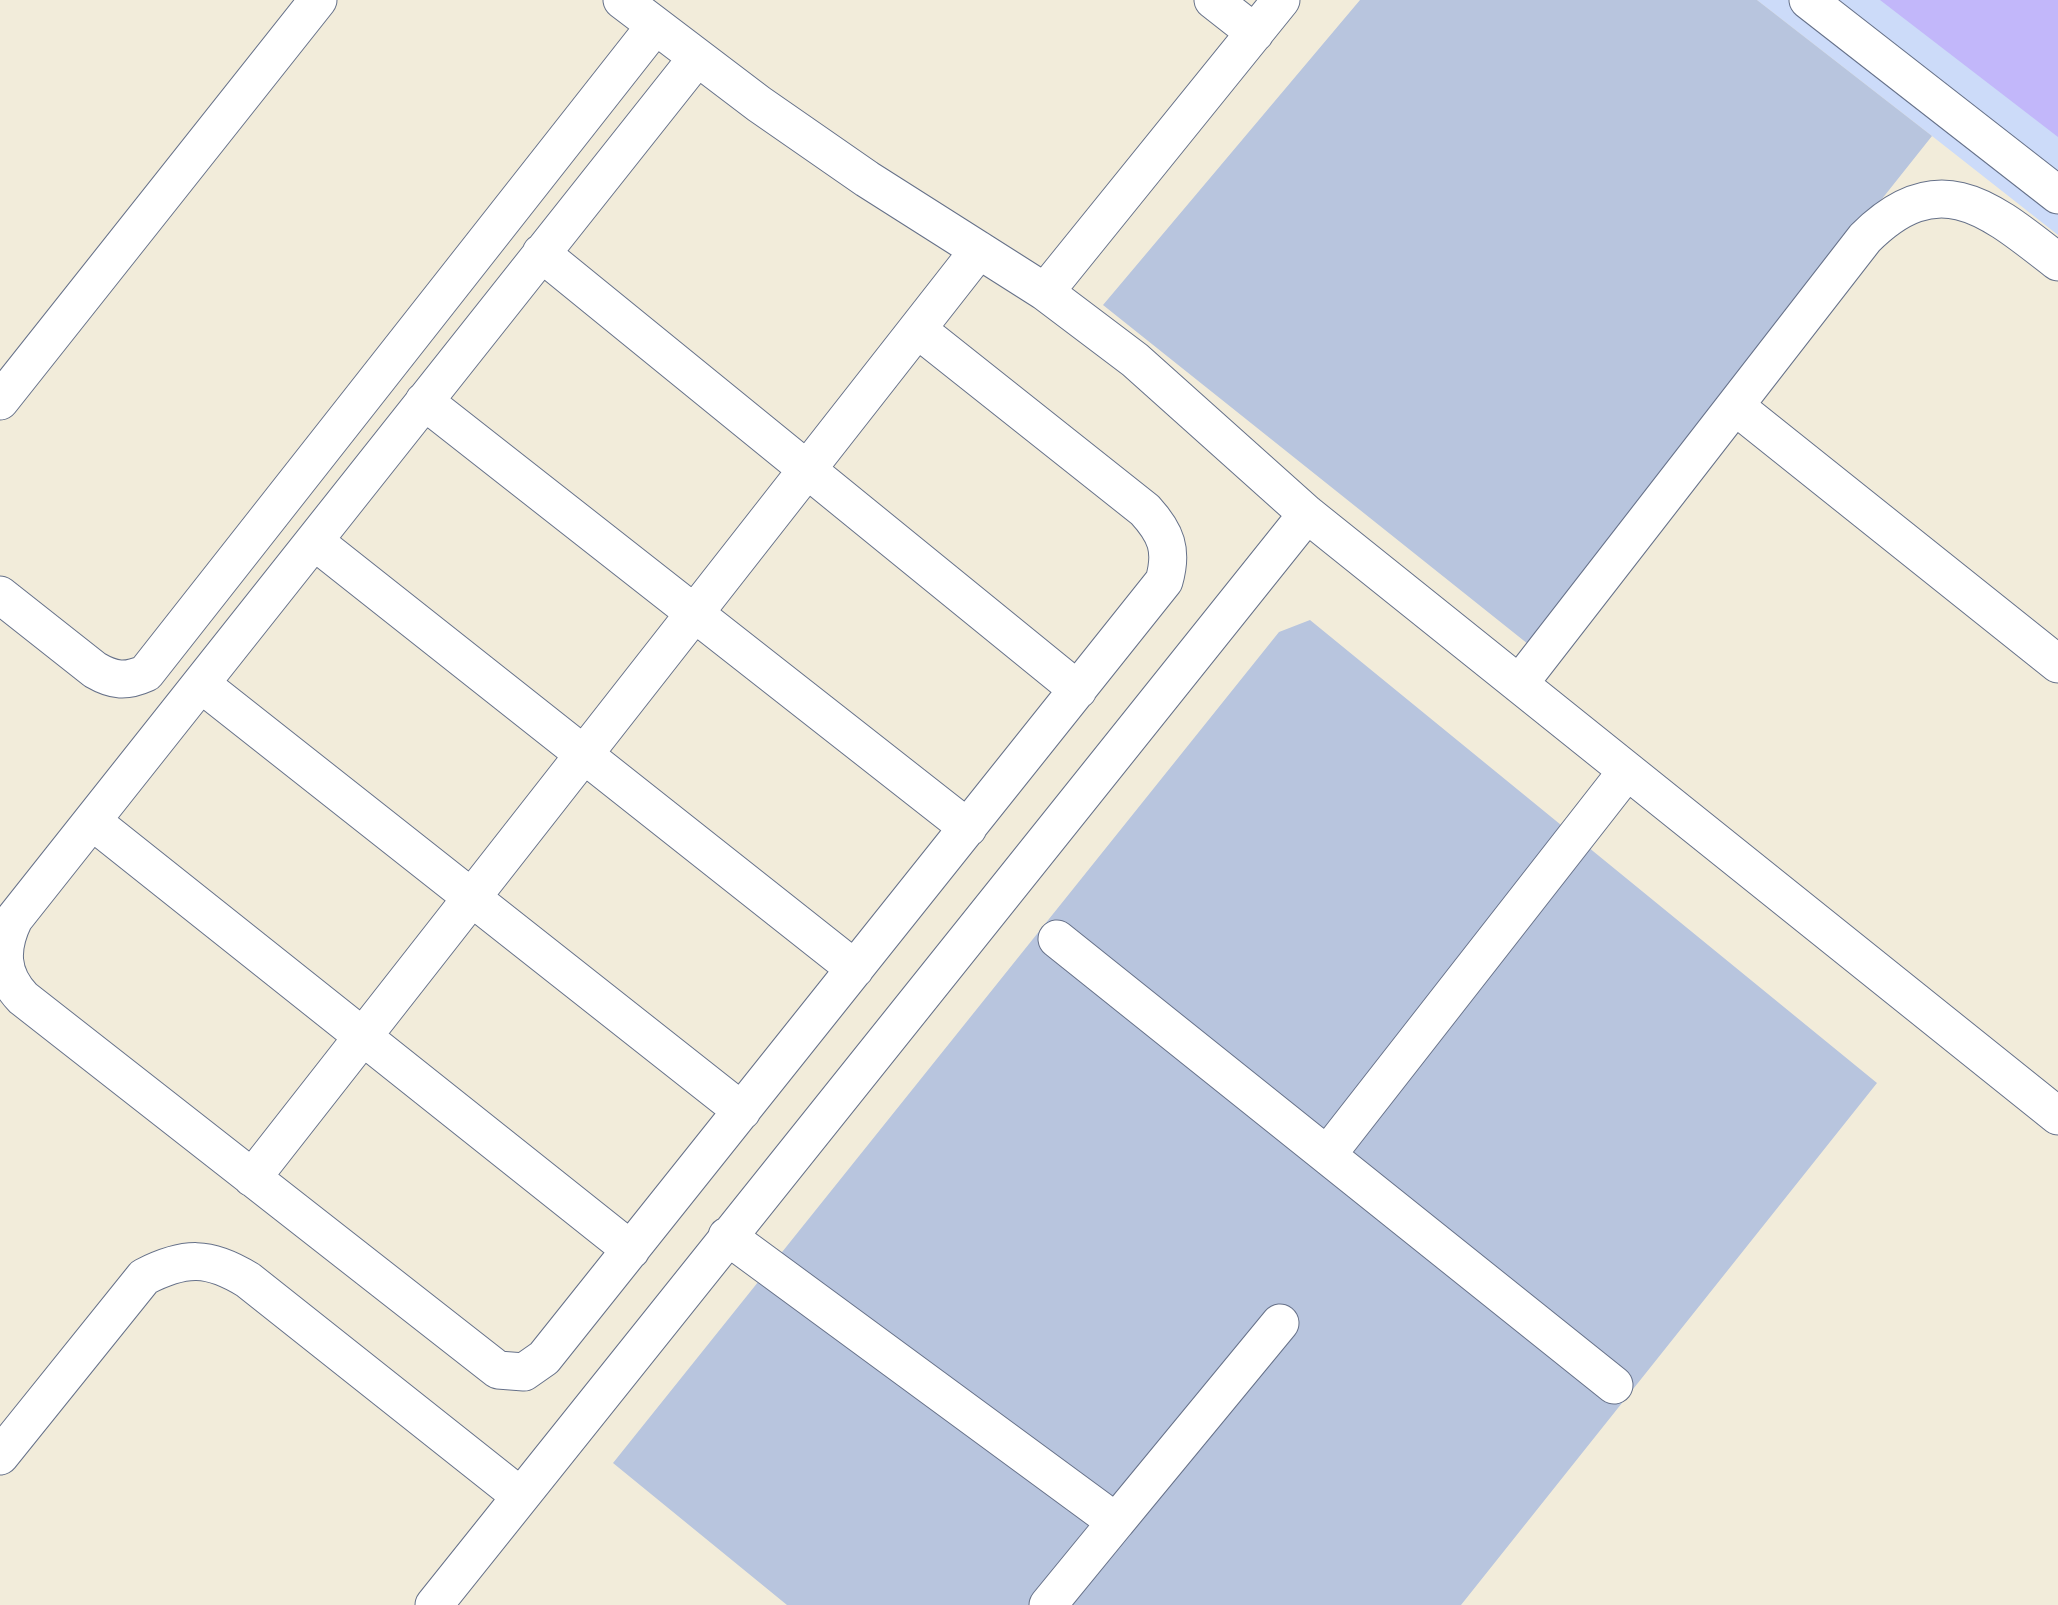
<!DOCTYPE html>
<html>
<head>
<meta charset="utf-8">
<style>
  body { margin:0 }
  canvas { display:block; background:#f2ecda }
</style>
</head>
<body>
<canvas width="2058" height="1605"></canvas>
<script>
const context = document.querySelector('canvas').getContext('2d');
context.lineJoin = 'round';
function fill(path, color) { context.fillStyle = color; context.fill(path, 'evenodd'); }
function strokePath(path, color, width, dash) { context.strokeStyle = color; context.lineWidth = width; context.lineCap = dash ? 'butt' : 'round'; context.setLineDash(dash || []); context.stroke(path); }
const built = new Path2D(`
  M1757,0h301v235l-126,-99z`);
const industrial = new Path2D(`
  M1360,0h397l175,136 -404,508 -425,-339z
  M1310,620l567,463 -416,522h-674l-174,-142 666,-831z`);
const building = new Path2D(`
  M1880,0h178v137z`);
const minor = new Path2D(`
  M622,0l137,104 108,75 178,113 90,68 172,154 751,602
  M1213,0l42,33
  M1808,0l250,195
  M696,59l-682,860c-14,29 -14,55 9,79l475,372 26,2 20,-14 620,-777c9,-31 2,-48 -19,-71l-228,-181
  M541,253l537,437
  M1045,292l236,-292
  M0,401l318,-401
  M424,401l544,427
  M1735,406l323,258
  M314,541l541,428
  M0,595l95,75c19,11 31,12 51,3l509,-647
  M201,684l541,427
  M1519,684l346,-446c75,-75 126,-28 193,24
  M92,821l539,429
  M1057,939l557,446
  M1327,1155l300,-384
  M252,1178l727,-928
  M727,1236l389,286 -68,83
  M0,1456l144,-179c41,-21 65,-21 104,3l271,215
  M1116,1522l164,-199
  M434,1605l873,-1091`);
fill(built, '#ccdbf9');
fill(industrial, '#b8c5de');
fill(building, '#c2b7fa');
strokePath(minor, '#667189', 39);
strokePath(minor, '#fff', 37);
</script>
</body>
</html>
